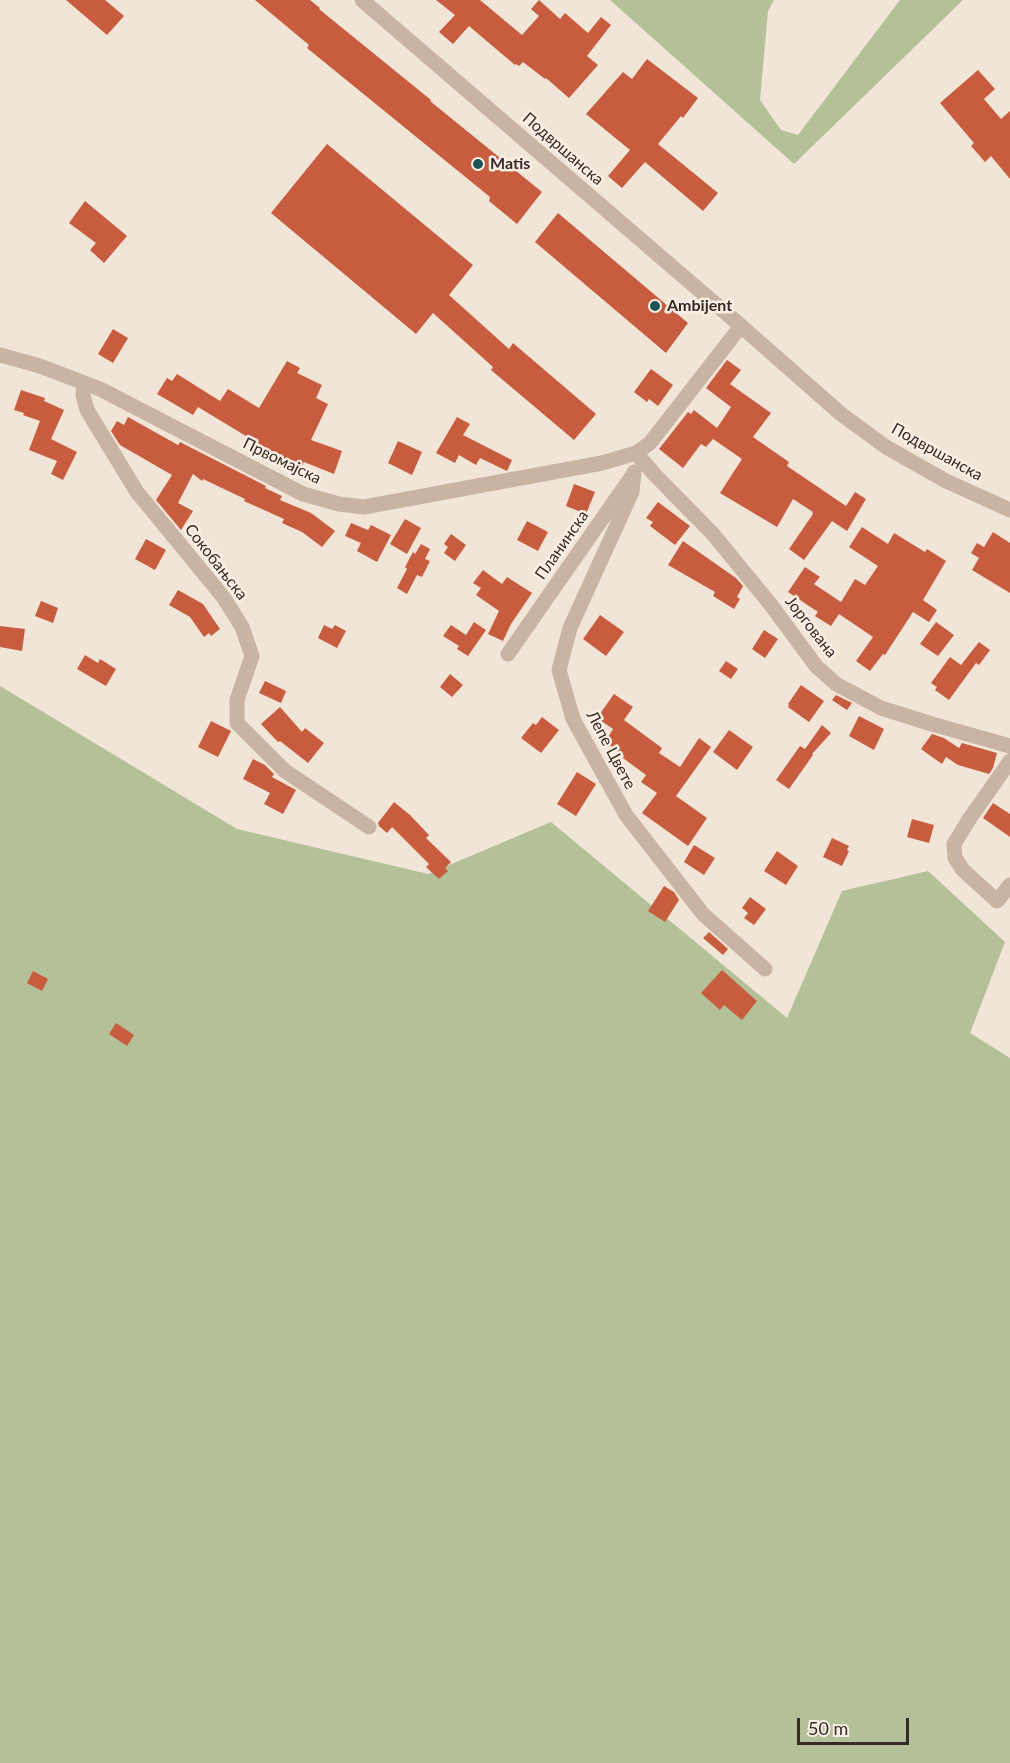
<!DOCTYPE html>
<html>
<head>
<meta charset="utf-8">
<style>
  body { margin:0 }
  #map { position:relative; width:1010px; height:1763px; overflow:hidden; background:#f1e5d8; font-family:Lato,sans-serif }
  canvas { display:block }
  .scale { position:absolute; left:797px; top:1718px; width:112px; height:27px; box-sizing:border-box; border:3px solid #352a26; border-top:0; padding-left:8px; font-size:18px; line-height:21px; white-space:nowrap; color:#352a26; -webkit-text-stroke:4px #f9efe4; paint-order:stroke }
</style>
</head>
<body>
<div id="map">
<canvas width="1010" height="1763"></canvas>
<div class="scale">50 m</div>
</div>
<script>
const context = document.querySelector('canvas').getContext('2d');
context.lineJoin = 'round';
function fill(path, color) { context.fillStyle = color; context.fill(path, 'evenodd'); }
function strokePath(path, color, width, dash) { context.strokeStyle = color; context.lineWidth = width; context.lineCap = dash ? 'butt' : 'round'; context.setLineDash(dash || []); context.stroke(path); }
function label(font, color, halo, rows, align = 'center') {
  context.font = font + ' Lato,sans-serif'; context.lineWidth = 5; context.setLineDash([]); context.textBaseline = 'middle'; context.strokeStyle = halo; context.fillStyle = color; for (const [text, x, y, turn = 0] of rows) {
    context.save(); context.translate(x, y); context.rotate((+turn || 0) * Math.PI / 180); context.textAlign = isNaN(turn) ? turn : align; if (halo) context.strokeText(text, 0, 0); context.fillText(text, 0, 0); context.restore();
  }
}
const green = new Path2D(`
  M610,0h164l-6,11 -8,89 21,30 17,5 102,-135h63l-169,164z
  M0,686l237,143 191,45 123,-52 236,196 55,-127 86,-20 77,71 -35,91 40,25v705h-1010z`);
const building = new Path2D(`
  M66,0h39l19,16 -17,19z
  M255,0h55l10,8 -1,1 112,91 -1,1 112,91 -25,32 -28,-23 1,-4 -183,-149 2,-3z
  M436,0h44l42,35 17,-19 -8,-7 8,-9 21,19 5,-6 23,20 13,-16 10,8 -24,31 11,9 -29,33 -23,-20 -1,1 -22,-17 -4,4 -3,-2 -1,1 -46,-39 -16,18 -14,-12 16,-17z
  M647,59l51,39 -15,20 -2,-2 -23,28 60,49 -15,18 -58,-49 -23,26 -14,-12 22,-26 -44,-36 37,-42 9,7z
  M978,70l17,19 -11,10 17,20 9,-8v68l-19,-23 -6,6 -14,-16 3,-3 -34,-40z
  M327,144l146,121 -24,30 60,54 4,-6 83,71 -22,26 -83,-70 2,-3 -60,-54 -17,21 -145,-121z
  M85,201l42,35 -23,27 -14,-13 6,-7 -27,-20z
  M558,213l130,110 -22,30 -131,-111z
  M113,329l15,9 -15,25 -15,-9z
  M727,360l14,10 -11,14 41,29 -18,24 36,25 -2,4 59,40 9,-14 11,7 -19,32 -15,-10 -28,39 -15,-11 24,-35 -1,-1 1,-1 -20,-13 -16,28 -57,-34 22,-34 -29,-20 -7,8 -5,-3 -18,24 -24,-19 29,-37 3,2 3,-4 23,18 14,-21 -25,-19z
  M287,361l13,7 -3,5 25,12 -6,13 12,6 -17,36 31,11 -8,23 -30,-12 -4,9 -28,-14 2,-4 -76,-46 -5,8 -36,-21 10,-16 5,3 5,-7 43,27 8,-12 31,19z
  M651,369l22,16 -15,21 -9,-7 -2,3 -13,-10z
  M21,390l24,8 -1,3 20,9 -13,29 26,13 -14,28 -12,-6 6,-13 -28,-11 11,-29 -17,-6 1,-2 -10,-3z
  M128,417l50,28 2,-3 86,44 -1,2 17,8 -2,4 31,13 24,18 -13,16 -20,-15 -20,-9 2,-4 -40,-18 1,-2 -42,-20 -1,2 -9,-7 -15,29 15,8 -12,19 -25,-30 16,-25 -52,-30 -9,-14 6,-10 7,4z
  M457,417l13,7 -7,11 49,25 -5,11 -27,-13 -4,7 -17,-10 -4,8 -19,-10z
  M398,441l24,11 -10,23 -24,-12z
  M574,484l21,8 -9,22 -20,-8z
  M658,502l32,24 -15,19 -25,-19 3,-4 -7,-4z
  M405,519l16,9 -14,26 -17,-10z
  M527,521l21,11 -10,19 -21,-11z
  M351,523l17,7 3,-5 20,10 -14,27 -20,-11 4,-8 -16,-7z
  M862,527l26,17 6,-11 31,19 2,-3 19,12 -23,39 14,10 -8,12 -16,-10 -28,43 -2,-1 -13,17 -14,-10 17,-24 -34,-23 -8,12 -16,-10 3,-4 -30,-20 17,-25 15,10 -6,7 27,18 14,-23 10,6 13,-19 -29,-19z
  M993,532l17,11v50l-38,-23 7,-12 -8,-5 6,-10 7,4z
  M451,534l15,11 -11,16 -11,-8 4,-6 -4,-3z
  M146,539l20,11 -11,20 -20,-11z
  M683,541l53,37 7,8 -6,11 3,2 -6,10 -21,-13 2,-4 -47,-27z
  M421,544l9,5 -5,10 5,2 -8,16 -5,-2 -10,19 -10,-6 10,-19 -2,-2 8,-15 2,2z
  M483,570l19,14 5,-7 25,16 -21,31 -8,17 -15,-7 11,-23 -23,-16 5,-7 -8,-5z
  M178,590l25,14 17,25 -9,7 -2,-3 -5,4 -14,-20 -21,-12z
  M41,601l17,7 -5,15 -18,-7z
  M600,615l24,17 -18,24 -23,-17z
  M474,622l12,8 -18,26 -11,-7 2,-3 -16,-10 8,-11 15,10z
  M936,622l18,13 -16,21 -18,-12z
  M324,625l8,4 3,-4 11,6 -9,17 -19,-10z
  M0,626l25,3 -3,22 -22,-4z
  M764,630l14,9 -13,19 -13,-9z
  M979,642l11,8 -11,15 -3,-2 -27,37 -14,-10 2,-3 -6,-4 19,-26 11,8z
  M85,655l13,8 2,-4 16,10 -10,17 -29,-17z
  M726,661l12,8 -7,10 -12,-8z
  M450,674l13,11 -11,12 -12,-10z
  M265,681l21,10 -5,12 -22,-10z
  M801,685l23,16 -15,21 -21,-15 1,-2 -1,-1z
  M614,694l19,13 -9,13 38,28 -3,5 21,14 19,-29 12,9 -35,49 31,22 -19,28 -46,-33 15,-20 -16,-11 5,-7 -23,-17 1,-2 -19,-14 8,-13 -16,-11z
  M836,695l16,8 -5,7 -15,-10z
  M280,707l22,25 3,-4 19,15 -16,20 -28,-22 -2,1 -17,-18z
  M859,716l25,13 -10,21 -25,-14z
  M542,717l17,13 -18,23 -20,-15 12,-15 3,2z
  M211,721l20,10 -13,26 -20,-10z
  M822,725l9,8 -19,21 1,1 -24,34 -13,-9 24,-34 5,3z
  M729,730l24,17 -16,23 -24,-18z
  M932,734l12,4 15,10 3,-5 35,10 -4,15 -4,6 -31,-9 -12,-8 -4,7 -21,-15z
  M253,759l12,6 9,9 -2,3 24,13 -13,24 -19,-10 6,-11 -27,-14z
  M577,772l19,12 -20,32 -19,-12z
  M394,802l16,13 19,20 -3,3 25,24 -6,6 3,3 -9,8 -13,-12 3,-3 -37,-37 -5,6 -8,-7 -1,-3z
  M993,803l17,11v23l-27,-19z
  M912,819l22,6 -5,18 -22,-6z
  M832,838l17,8 -2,4 2,1 -7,15 -19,-9z
  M694,845l21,13 -11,17 -20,-13z
  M777,851l21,15 -12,19 -22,-14z
  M664,886l10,6 5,8 -14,22 -17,-11z
  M750,897l16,12 -12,16 -10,-7 4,-5 -6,-5z
  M709,932l19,17 -5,6 -20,-17z
  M722,970l35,31 -15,19 -18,-15 -4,5 -19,-17z
  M33,971l15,8 -6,12 -15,-8z
  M116,1023l18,12 -7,11 -18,-12z`);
const minor = new Path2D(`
  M0,355l40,11 60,23 203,105 36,10 25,3 238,-44 34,-10 14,-10 91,-117
  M84,383l-1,12 4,15 50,82 87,106 18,29 10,29 -15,44v23l48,48 84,56
  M636,453l19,22 58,59 58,71 45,61 20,18 45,24 51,16 78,22
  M634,472l-2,20 -62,136 -11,42 14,49 53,96 77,99 62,55
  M508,654l124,-178
  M1010,761l-40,57 -16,26 1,14 8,12 34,31 13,-16`);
const tertiary = new Path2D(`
  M362,0l379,326 100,88 45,33 60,34 64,29`);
const markers = [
  [478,164,6,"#1b5457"],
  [655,306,6,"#1b5457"]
];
const streetNames = [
  ["Подвршанска",563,149,41],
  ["Подвршанска",937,452,29],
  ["Првомајска",282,461,26],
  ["Планинска",562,545,-55],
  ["Сокобањска",216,562,52],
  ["Јоргована",811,627,52],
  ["Лепе Цвете",611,750,62]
];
const poiNames = [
  ["Matis",490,164],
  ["Ambijent",667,306]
];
fill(green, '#b4c098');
fill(building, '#c85c3f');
strokePath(minor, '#c9b4a4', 15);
strokePath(tertiary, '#c9b4a4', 15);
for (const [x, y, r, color] of markers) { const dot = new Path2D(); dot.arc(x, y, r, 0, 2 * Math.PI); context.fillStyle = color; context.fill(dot); strokePath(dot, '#f9efe4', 2); }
label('16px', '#352a26', '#f9efe4', streetNames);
label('bold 16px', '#352a26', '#f9efe4', poiNames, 'left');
</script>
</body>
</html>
